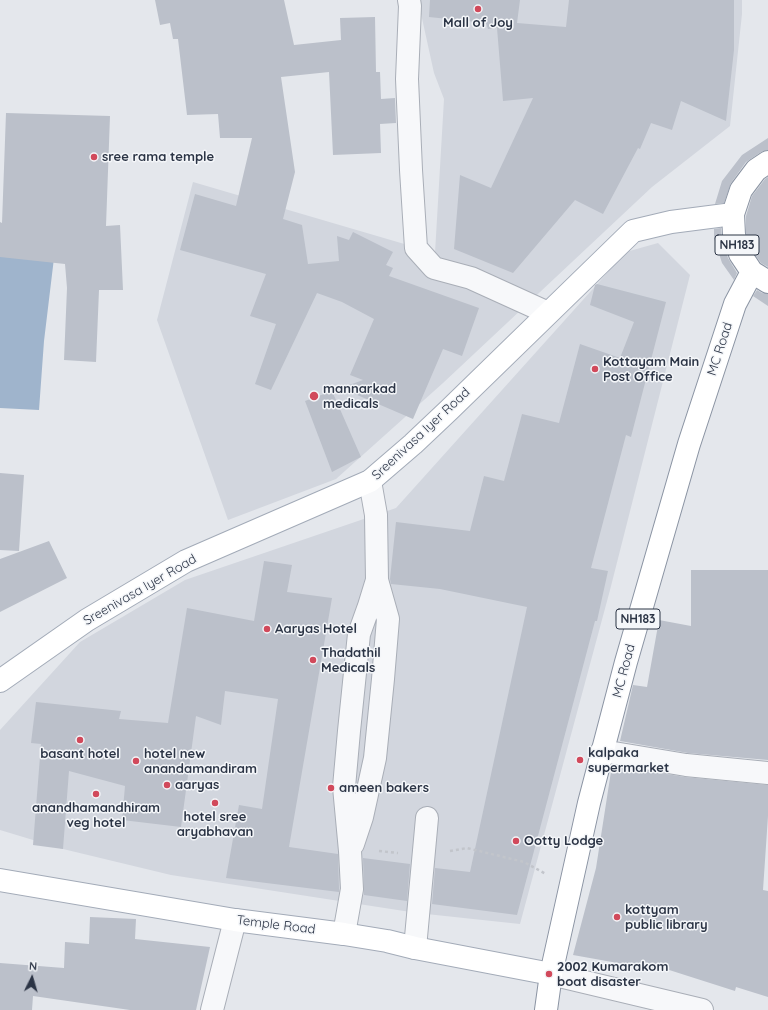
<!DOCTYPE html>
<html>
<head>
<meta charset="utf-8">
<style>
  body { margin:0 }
  #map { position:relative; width:768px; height:1010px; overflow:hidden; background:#e4e7ec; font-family:Quicksand,sans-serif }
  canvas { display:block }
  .north { position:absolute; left:12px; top:958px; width:40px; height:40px; -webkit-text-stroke:3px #f4f6f9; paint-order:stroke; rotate:5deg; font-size:11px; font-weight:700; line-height:16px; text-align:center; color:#2b3445 }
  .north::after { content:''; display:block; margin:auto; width:14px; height:18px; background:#2b3445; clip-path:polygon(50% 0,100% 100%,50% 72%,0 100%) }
</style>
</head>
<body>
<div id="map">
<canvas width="768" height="1010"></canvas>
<div class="north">N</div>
</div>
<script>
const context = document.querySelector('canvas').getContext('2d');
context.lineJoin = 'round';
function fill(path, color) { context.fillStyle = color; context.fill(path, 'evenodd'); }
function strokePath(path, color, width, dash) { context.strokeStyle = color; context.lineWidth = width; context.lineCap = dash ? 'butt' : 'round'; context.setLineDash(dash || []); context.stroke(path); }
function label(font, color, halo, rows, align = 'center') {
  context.font = font + ' Quicksand,sans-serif'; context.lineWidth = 3; context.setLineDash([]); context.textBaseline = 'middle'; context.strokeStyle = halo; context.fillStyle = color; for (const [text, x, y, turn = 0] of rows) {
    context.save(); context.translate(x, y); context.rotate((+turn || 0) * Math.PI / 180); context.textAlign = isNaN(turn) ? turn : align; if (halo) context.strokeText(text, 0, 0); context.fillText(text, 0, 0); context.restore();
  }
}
const built = new Path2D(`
  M418,0h324v14l-12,112 -78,61 -209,196 -107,96 -108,41 -71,-200 36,-138 242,71 9,-154 -10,-26z
  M658,243l32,32 -80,315 -90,334 -103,-11 -246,-38 -108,-26 -63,-19v-100l80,-88 105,-62 211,-72 230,-256z`);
const water = new Path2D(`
  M0,254l54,4 -10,83 -5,69 -39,-2z`);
const building = new Path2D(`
  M155,0h129l10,45 47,-5 -1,-22 35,-1 1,55h4l1,27 14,-1 1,25 -16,1 1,29 -48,2 -4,-83 -48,5 14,95 -12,47 19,6 6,39 31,-3 -2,-25 12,4 4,-8 40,20 -7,13 7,3 -4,8 90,32 -17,48 -19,-7 -30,70 -72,-31 22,-8 -13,-5 24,-56 -32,-17 -25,-9 -46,97 -16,-6 21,-60 -26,-8 16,-42 -86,-24 15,-56 41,12 16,-68h-32l-2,-24 -31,1 -9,-76h-5l-3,-16 -10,2z
  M430,0h90l-3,23 49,4 3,-27h165v50l-8,71 -45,-20 -9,29 -21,-7 -11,26 -2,-1 -35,66 -28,-14 -62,73 -59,-24 6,-74 31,13 42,-90 -30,3 -6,-73 -9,1 -2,-6 -57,-6z
  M6,113l104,3 -4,110 14,-1 3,65h-24l-3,72 -32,-2 3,-72 -2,-24 -65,-7v-35l2,1z
  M768,138v12l-7,2 -15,10 -15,21 -7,20 -9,1 7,-23 20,-26z
  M768,177v90l-7,-4 -10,-14 -5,-16v-17l6,-20 13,-17z
  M721,228l1,11 6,19 9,15 -3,7 -12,-17 -8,-25v-9z
  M597,284l69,18 -35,135 -5,-2 -35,133 17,3 -11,50h-2l-78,294 -85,-11 3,-36 35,4 57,-265 -87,-18 -49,-5 -1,-5 6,-57 74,9 14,-55 20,5 18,-67 37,9 21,-79 40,14 14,-36 -44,-17 5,-20z
  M757,290l5,3 6,1v12l-15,-10z
  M332,391l29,66 -29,15 -27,-71z
  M0,473l24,2 -5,76 -19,-1z
  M49,541l18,37 -67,34v-53z
  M264,561l28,4 -5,27 45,6 -43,249 49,7 1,34v4l-113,-14 13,-73 23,4 16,-110 -53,-8 -4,34 -25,-9 -15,111 -59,-7 3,-34 -56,-15 -6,78 -30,-4 8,-101 -10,-1 5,-41 85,9 -2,8 49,4 19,-115 67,13z
  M691,570h77v190l-80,-7 -68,-12 13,-56 14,2 12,-67 32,6z
  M612,765l73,12 83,8v31l-5,74 5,1v106l-32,-10 -1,4 -94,-30 -1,6 -67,-12 23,-87z
  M363,858l47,6 -3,37 -43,-6v-7z
  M90,917l46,2 -1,20 75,8 -14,63h-66l-97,-14 -1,14h-32v-47l64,5 1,-26 24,2z`);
const path = new Path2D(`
  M379,851l19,2
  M450,851l17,-3 57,14 22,12`);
const minor = new Path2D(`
  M409,0l1,6 -3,73 4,91 5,78 18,20 37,10 77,35
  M602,751l84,14 82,8
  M353,844l9,-27 13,-59 8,-79 5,-60 -11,-39
  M344,934l8,-45 -2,-38 -6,-64 5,-56 10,-97 10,-28 8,-26 -1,-65 -6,-34
  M415,948l12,-130
  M551,974l151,36
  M212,1010l23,-90`);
const major = new Path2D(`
  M0,681l87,-61 99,-59 184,-80 43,-37 36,-34 184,-179 38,-9 62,-8
  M0,880l235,40 109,14 43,7 28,7 136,26`);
const highway = new Path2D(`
  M768,162l-12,8 -15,20 -8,24 1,21 6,19 12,18 16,10
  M546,1010l5,-36 38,-171 37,-141 63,-218 46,-140 17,-32`);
const markers = [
  [478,9,4,"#d1495b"],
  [94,157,4,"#d1495b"],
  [595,369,4,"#d1495b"],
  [314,396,5,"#d1495b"],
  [267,629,4,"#d1495b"],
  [313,660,4,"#d1495b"],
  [80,740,4,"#d1495b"],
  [580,760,4,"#d1495b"],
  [136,761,4,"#d1495b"],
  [167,785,4,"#d1495b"],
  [331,788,4,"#d1495b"],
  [96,794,4,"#d1495b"],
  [215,803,4,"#d1495b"],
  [516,841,4,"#d1495b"],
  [617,917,4,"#d1495b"],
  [549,974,4,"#d1495b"]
];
const shields = [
  [737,245,44],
  [638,619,44]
];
const shieldNames = [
  ["NH183",737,245],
  ["NH183",638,619]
];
const poiNames = [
  ["Mall of Joy",478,23,"center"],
  ["sree rama temple",102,157],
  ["Kottayam Main",603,362],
  ["Post Office",603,377],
  ["mannarkad",323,389],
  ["medicals",323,404],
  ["Aaryas Hotel",275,629],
  ["Thadathil",321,653],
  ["Medicals",321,668],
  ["kalpaka",588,753],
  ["supermarket",588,768],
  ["basant hotel",80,754,"center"],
  ["hotel new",144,754],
  ["anandamandiram",144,769],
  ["aaryas",175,785],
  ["ameen bakers",339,788],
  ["anandhamandhiram",96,808,"center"],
  ["veg hotel",96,823,"center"],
  ["hotel sree",215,817,"center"],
  ["aryabhavan",215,832,"center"],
  ["Ootty Lodge",524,841],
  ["kottyam",625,910],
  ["public library",625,925],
  ["2002 Kumarakom",557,967],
  ["boat disaster",557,982]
];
const streetNames = [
  ["MC Road",720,349,-72],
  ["Sreenivasa Iyer Road",421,434,-43],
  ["Sreenivasa Iyer Road",140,590,-30],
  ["MC Road",624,671,-75],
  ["Temple Road",276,925,7]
];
fill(built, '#d2d6de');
fill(water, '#9fb4cc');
fill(building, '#bbc0ca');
strokePath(minor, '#a9aeb7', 24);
strokePath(major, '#a3abb8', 24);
strokePath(highway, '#8b94a3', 24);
strokePath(path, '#c2c5cb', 2.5, [3, 3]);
strokePath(minor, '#f7f8fa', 22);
strokePath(major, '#fff', 22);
strokePath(highway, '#fff', 22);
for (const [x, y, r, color] of markers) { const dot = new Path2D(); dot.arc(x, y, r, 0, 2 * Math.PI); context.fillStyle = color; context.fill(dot); strokePath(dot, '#f4f6f9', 1.5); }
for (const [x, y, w] of shields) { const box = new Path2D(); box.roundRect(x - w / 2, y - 10, w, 20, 3); context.fillStyle = '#f4f6f9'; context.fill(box); strokePath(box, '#2b3445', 1); }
label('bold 12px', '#2b3445', null, shieldNames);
label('bold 13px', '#2b3445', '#f4f6f9', poiNames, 'left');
label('13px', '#2b3445', '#f4f6f9', streetNames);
</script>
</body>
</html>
